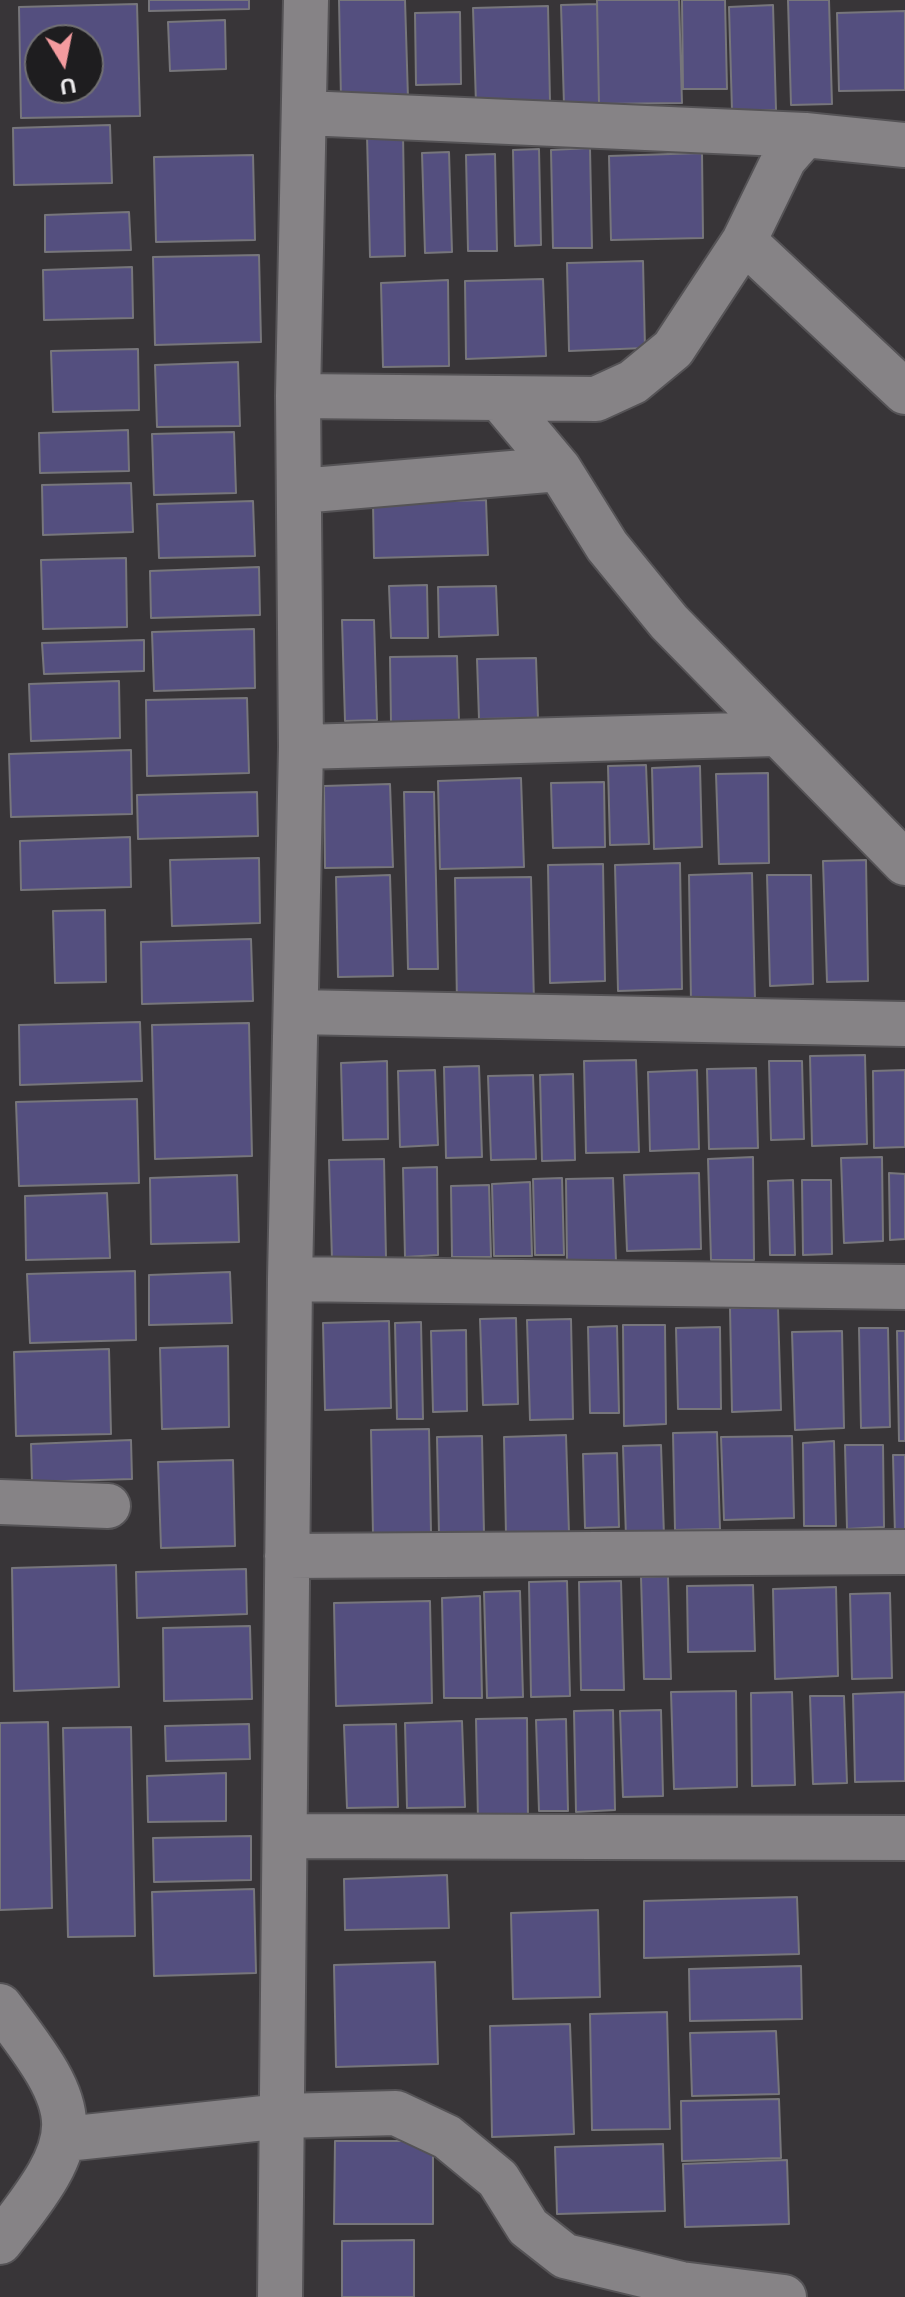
<!DOCTYPE html>
<html>
<head>
<meta charset="utf-8">
<style>
  body { margin:0 }
  #map { position:relative; width:905px; height:2297px; overflow:hidden; background:#383538; font-family:Helvetica,sans-serif }
  canvas { display:block }
  .north { position:absolute; left:24px; top:24px; width:80px; height:80px; box-sizing:border-box; background:#1e1d1f; border:2px solid #717072; border-radius:50%; rotate:170deg; font-size:22px; font-weight:700; line-height:32px; text-align:center; color:#eeecee }
  .north::after { content:''; display:block; margin:auto; width:28px; height:36px; background:#f49b9f; clip-path:polygon(50% 0,100% 100%,50% 72%,0 100%) }
</style>
</head>
<body>
<div id="map">
<canvas width="905" height="2297"></canvas>
<div class="north">U</div>
</div>
<script>
const context = document.querySelector('canvas').getContext('2d');
context.lineJoin = 'round';
function fill(path, color) { context.fillStyle = color; context.fill(path, 'evenodd'); }
function strokePath(path, color, width, dash) { context.strokeStyle = color; context.lineWidth = width; context.lineCap = dash ? 'butt' : 'round'; context.setLineDash(dash || []); context.stroke(path); }
const building = new Path2D(`
  M149,0h100v9l-100,2z
  M339,0h66l3,98 -67,1z
  M597,0h82l3,103 -83,1z
  M682,0h43l2,89h-44z
  M788,0h41l3,104 -41,1z
  M137,4l3,112 -119,2 -2,-111zM40,40h48v48h-48z
  M597,4l2,100 -35,1 -3,-100z
  M773,5l3,105 -44,1 -3,-104z
  M548,6l2,96 -74,2 -3,-96z
  M905,11v79l-66,1 -2,-78z
  M460,12l1,72 -45,1 -1,-72z
  M225,20l1,49 -56,2 -2,-49z
  M110,125l2,58 -98,2 -1,-57z
  M403,134l2,122 -35,1 -3,-122z
  M590,148l2,100h-39l-2,-98z
  M539,149l2,96 -26,1 -2,-96z
  M449,152l3,100 -27,1 -3,-100z
  M702,153l1,85 -92,2 -2,-84z
  M495,154l2,97h-29l-2,-96z
  M253,155l2,85 -99,2 -2,-85z
  M129,212l2,38 -86,2v-37z
  M259,255l2,87 -106,3 -2,-88z
  M643,261l2,87 -76,3 -2,-88z
  M132,267l1,51 -89,2 -1,-50z
  M543,279l3,77 -80,3 -1,-78z
  M448,280l1,86 -66,1 -2,-84z
  M138,349l1,61 -86,2 -2,-61z
  M238,362l2,64 -83,1 -2,-62z
  M128,430l1,41 -89,2 -1,-40z
  M234,432l2,61 -82,2 -2,-61z
  M131,483l2,49 -90,3 -1,-50z
  M486,500l2,55 -114,3 -1,-55z
  M253,501l2,55 -96,2 -2,-54z
  M126,558l1,69 -84,2 -2,-69z
  M259,567l1,48 -109,3 -1,-47z
  M427,585l1,53h-37l-2,-52z
  M496,586l2,49 -59,2 -1,-50z
  M342,620h32l3,100 -32,1z
  M254,629l1,59 -101,3 -2,-59z
  M144,640v31l-100,3 -2,-31z
  M457,656l2,65 -68,2 -1,-66z
  M536,658l2,60 -59,1 -2,-60z
  M119,681l1,57 -89,3 -2,-57z
  M247,698l2,75 -102,3 -1,-76z
  M131,750l1,64 -121,3 -2,-63z
  M646,765l3,79 -39,1 -2,-79z
  M700,766l2,81 -48,2 -2,-81z
  M768,773l1,90 -50,1 -3,-90z
  M521,778l3,89 -84,2 -2,-88z
  M604,782l1,65 -52,1 -2,-65z
  M390,784l3,83 -68,1 -1,-82z
  M257,792l1,44 -120,3 -1,-44z
  M404,792h30l4,177h-30z
  M130,837l1,50 -110,3 -1,-49z
  M259,858l1,65 -88,3 -2,-66z
  M866,860l2,121 -41,1 -4,-121z
  M680,863l2,126 -64,2 -3,-126z
  M603,864l2,117 -55,2 -2,-118z
  M752,873l3,127 -64,2 -2,-127z
  M390,875l3,101 -55,1 -2,-100z
  M767,875h44l2,109 -43,2z
  M531,877l3,126 -77,1 -2,-126z
  M105,910l1,72 -51,1 -2,-72z
  M251,939l2,62 -111,3 -1,-62z
  M140,1022l2,59 -122,4 -1,-60z
  M249,1023l3,133 -97,3 -3,-134z
  M865,1055l2,89 -55,2 -2,-90z
  M636,1060l3,92 -53,1 -2,-92z
  M387,1061l1,78 -45,1 -2,-77z
  M769,1061h33l2,78 -33,1z
  M479,1066l3,91 -36,1 -2,-91z
  M756,1068l2,80 -49,1 -2,-80z
  M435,1070l3,75 -38,2 -2,-76z
  M697,1070l2,79 -49,2 -2,-79z
  M905,1070v77l-31,1 -1,-77z
  M573,1074l2,86 -33,1 -2,-86z
  M533,1075l3,84 -45,1 -3,-84z
  M137,1099l2,84 -120,3 -3,-84z
  M753,1157l1,103h-43l-3,-101z
  M882,1157l1,84 -39,2 -3,-85z
  M384,1159l2,99 -54,2 -3,-100z
  M437,1167l1,88 -33,2 -2,-89z
  M699,1173l2,76 -74,2 -3,-76z
  M889,1173l16,1v65l-15,1z
  M237,1175l2,67 -88,2 -1,-66z
  M562,1178l2,77h-29l-2,-76z
  M613,1178l3,84 -49,1 -1,-84z
  M793,1180l2,75h-25l-2,-74z
  M802,1180h29l1,74 -29,1z
  M530,1182l2,74h-38l-2,-72z
  M489,1185l2,72h-39l-1,-71z
  M107,1193l3,65 -84,2 -1,-64z
  M135,1271l1,69 -106,3 -3,-69z
  M230,1272l2,51 -83,2v-50z
  M730,1308h48l3,102 -49,2z
  M516,1318l2,86 -35,1 -3,-86z
  M571,1319l2,100 -43,1 -3,-100z
  M389,1321l2,87 -66,2 -2,-87z
  M421,1322l2,97h-26l-2,-96z
  M623,1325h42l1,99 -42,2z
  M617,1326l2,87h-29l-2,-86z
  M720,1327l1,82h-43l-2,-81z
  M859,1328h29l2,99 -29,1z
  M466,1330l1,81 -34,1 -2,-81z
  M842,1331l2,97 -49,2 -3,-98z
  M897,1331h8v110h-6z
  M228,1346l1,81 -67,2 -2,-81z
  M109,1349l2,85 -95,2 -2,-84z
  M429,1429l2,104 -58,2 -2,-105z
  M717,1432l3,97 -45,1 -2,-97z
  M566,1435l3,98 -63,2 -2,-98z
  M482,1436l2,98 -45,1 -2,-98z
  M792,1436l2,82 -70,2 -3,-83z
  M131,1440l1,39 -100,3 -1,-38z
  M834,1441l2,85h-32l-1,-83z
  M661,1445l3,91 -38,1 -3,-91z
  M845,1445h38l1,82 -37,2z
  M617,1453l2,74 -34,1 -2,-74z
  M893,1455h12v80h-10z
  M233,1460l2,86 -74,2 -3,-86z
  M116,1565l3,122 -105,4 -2,-123z
  M246,1569l1,45 -110,4 -1,-46z
  M668,1576l3,103h-27l-3,-102z
  M567,1581l3,115 -39,1 -2,-115z
  M621,1581l3,109h-43l-2,-108z
  M753,1585l2,66 -67,1 -1,-66z
  M836,1587l2,89 -63,3 -2,-90z
  M520,1591l3,106 -36,1 -3,-106z
  M890,1593l2,85 -40,1 -2,-85z
  M480,1596l2,102h-38l-2,-100z
  M430,1601l2,102 -96,3 -2,-103z
  M250,1626l2,73 -88,2 -1,-73z
  M736,1691l1,96 -63,2 -3,-97z
  M792,1692l3,93 -43,1 -1,-93z
  M905,1692v89l-50,1 -2,-88z
  M810,1696h34l3,87 -34,1z
  M613,1710l2,100 -39,2 -2,-101z
  M661,1710l2,86 -40,1 -3,-86z
  M527,1718l1,102 -50,2 -2,-103z
  M566,1719l2,92h-29l-3,-91z
  M462,1721l3,86 -58,1 -2,-85z
  M48,1722l4,186 -52,2v-187z
  M249,1724l1,35 -84,2 -1,-35z
  M396,1724l2,83 -51,1 -3,-83z
  M131,1727l4,209 -67,1 -5,-209z
  M226,1773v48l-78,1 -1,-46z
  M251,1836v44l-97,2 -1,-44z
  M447,1875l2,53 -104,2 -1,-51z
  M254,1889l2,84 -102,3 -2,-84z
  M797,1897l2,57 -155,4v-57z
  M598,1910l2,87 -87,2 -2,-86z
  M435,1962l3,102 -102,3 -2,-102z
  M801,1966l1,53 -112,2 -1,-52z
  M667,2012l3,117 -78,1 -2,-116z
  M570,2024l4,110 -82,3 -2,-111z
  M776,2031l3,63 -87,2 -2,-63z
  M779,2099l2,59 -99,3 -1,-60z
  M335,2141h98v83h-99z
  M663,2144l2,67 -108,3 -2,-67z
  M787,2160l2,64 -104,3 -2,-63z
  M414,2240v57h-72v-56z`);
const street = new Path2D(`
  M305,113l500,22
  M744,241l161,151
  M298,396l298,3 37,-17 40,-33 71,-108 40,-82 21,-24 100,10
  M501,400l58,69 48,77 62,76 236,241
  M300,491l259,-22
  M301,747l475,-13
  M296,1012l609,12
  M290,1279l615,8
  M0,1502l108,4
  M287,1556l618,-4
  M285,1836l620,2
  M0,2006c84,109 87,127 0,236
  M66,2139l217,-23 113,-3 51,24 51,42 30,48 37,29 116,28 103,13
  M280,2297l10,-1018 11,-532 -3,-351 8,-396`);
fill(building, '#544f7f');
strokePath(building, '#77767b', 2);
strokePath(street, '#555356', 48);
strokePath(street, '#868386', 44);
</script>
</body>
</html>
